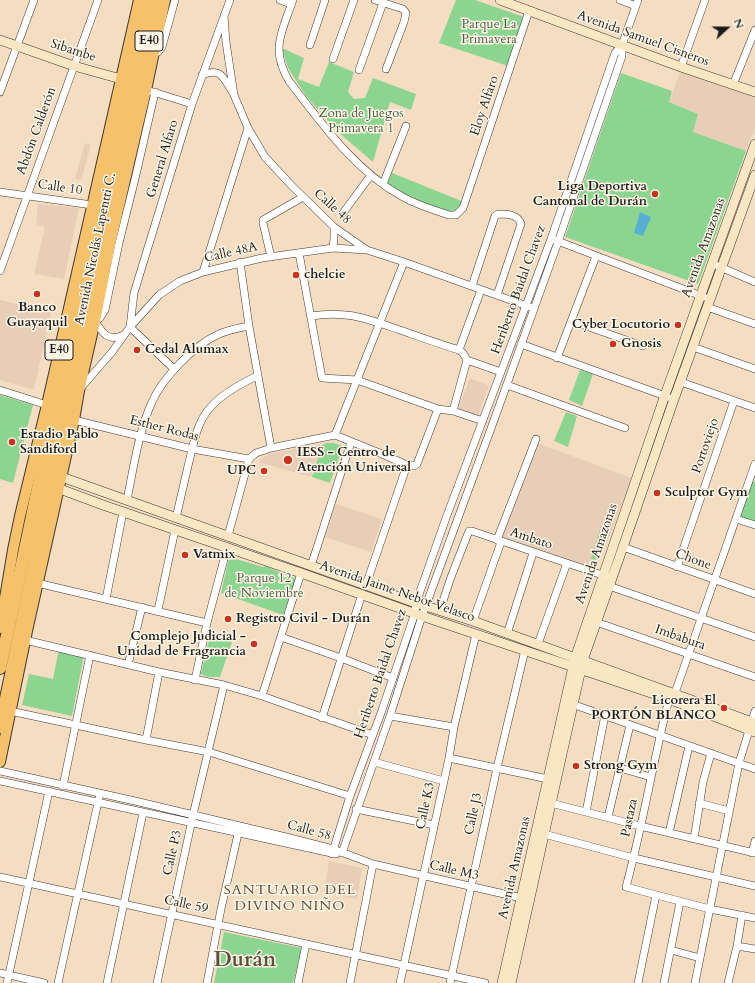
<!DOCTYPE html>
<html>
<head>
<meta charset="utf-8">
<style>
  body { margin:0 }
  #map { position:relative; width:755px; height:983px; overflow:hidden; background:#f5ddc1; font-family:Cardo,serif }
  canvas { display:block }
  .north { position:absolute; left:707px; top:8px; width:40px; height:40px; -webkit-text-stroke:3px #fcf5e5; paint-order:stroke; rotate:69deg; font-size:11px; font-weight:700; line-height:16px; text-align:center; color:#1c1c1c }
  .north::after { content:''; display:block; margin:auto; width:14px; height:18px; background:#1c1c1c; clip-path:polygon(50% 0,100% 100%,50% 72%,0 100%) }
</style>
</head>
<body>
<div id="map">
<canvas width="755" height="983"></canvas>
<div class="north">N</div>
</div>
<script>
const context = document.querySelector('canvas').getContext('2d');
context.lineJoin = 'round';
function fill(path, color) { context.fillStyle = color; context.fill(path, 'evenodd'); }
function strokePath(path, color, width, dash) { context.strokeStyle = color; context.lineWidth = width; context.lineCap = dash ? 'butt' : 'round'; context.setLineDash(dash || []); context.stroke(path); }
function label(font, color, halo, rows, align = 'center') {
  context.font = font + ' Cardo,serif'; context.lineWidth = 3; context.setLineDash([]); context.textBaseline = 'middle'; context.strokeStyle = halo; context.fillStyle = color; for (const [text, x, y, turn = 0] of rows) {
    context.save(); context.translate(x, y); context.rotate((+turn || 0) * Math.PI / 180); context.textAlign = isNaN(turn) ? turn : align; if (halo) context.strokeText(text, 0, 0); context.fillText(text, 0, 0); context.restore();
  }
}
const built = new Path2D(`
  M680,72l75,25v31l-9,23 -53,-19 5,-18 -29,-12z
  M85,143l6,2 -10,35 -6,-1z
  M38,204l41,4 -15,71 -30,-5 11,-47 -9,-3z
  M0,300l51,12 -17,78 -34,-10z
  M470,378l19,8 -11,30 -20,-7z
  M537,443l95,35 -36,92 -94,-33z
  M316,445h5l-10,32 -53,-15 10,-8z
  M336,504l46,15 -11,33 -46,-15z
  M329,861l33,7 -5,31 -33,-6z`);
const green = new Path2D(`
  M456,0h19l49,17 -16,49 -69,-23z
  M282,48l22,10 -6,21 21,8 10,-25 25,10 -6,20 6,7 11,-1 8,-20 43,16 -5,16 -21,-8 -17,60 -35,-30 -32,-36 -18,-28z
  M621,73l51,18 -3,11 29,12 -5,18 53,19 -48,133 -133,-47z
  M392,173l72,29 -8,13 -37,-11 -33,-18z
  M580,370l13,4 -11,32 -13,-6z
  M0,395l33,10 -20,78 -13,-4z
  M566,412l11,4 -9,31 -14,-6z
  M327,443h7l9,3 -13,37 -18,-6 10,-32z
  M752,481l3,1v40l-15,-5z
  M600,530l6,2 -11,28 -4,-1z
  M230,553l3,5 30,9 2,-1 31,13 -13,36 -62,-22z
  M210,635l22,7 -12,35h-12l-7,-3z
  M59,649l25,6 -12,61 -50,-11 7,-31 24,5z
  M224,932l78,16 -9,35h-79z`);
const water = new Path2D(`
  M640,212l11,5 -8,19 -9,-3z`);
const street = new Path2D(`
  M280,0l11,4
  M293,0c-11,31 -23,50 -4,81 33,43 66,90 114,116 14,8 31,13 46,18h7l7,-7 66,-197
  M375,0l28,9 3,4 -2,9 -18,47
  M620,0l16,6
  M224,16l2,26 8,53 14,33 17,29 27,29 42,41 33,23 37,12 126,45
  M310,45l15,-45
  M153,54l5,-2 4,-5 13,-47
  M333,59l21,-59
  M681,67l24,-67
  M359,70l24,-67
  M202,75c20,-8 21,3 31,18
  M733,85l22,-55
  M150,91l42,13
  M0,92l34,-92
  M383,184l23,-58
  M0,192l92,13
  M343,213l28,-38
  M555,240l149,57
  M333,248l1,-10v-11
  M299,253l23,125 35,2 81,29 15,2 30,10
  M271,257l-8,-34v-3l40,-23
  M240,262l9,64 22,122
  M718,266l37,16
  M0,271l98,-271
  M203,272l45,-144
  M472,286l23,-70 3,-2c9,0 20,0 23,10l-24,71
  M707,307l48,17
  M311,316c36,-6 56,3 89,14 20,7 39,14 59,20l4,3 4,7 -14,51
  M572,321l71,25
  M124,335c-16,7 -21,-1 -29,-14l5,-3 5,-8 14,-67 16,-64 20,-87
  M521,344l147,53
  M693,347l62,22
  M459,350l22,-60
  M557,358l39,-102
  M467,360l34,12
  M174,369l-44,-42 4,-34 58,-189 38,-104
  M681,382l74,26
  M507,385l118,43
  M80,389l32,-37 18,-25 29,-32 21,-14 23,-9 59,-14 71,-10 34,2
  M0,390l47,15
  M74,420l118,29 57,10
  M335,435l69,-173
  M127,500c6,-30 12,-70 25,-98 10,-23 41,-56 65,-67 10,-5 21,-7 32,-9
  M176,518c4,-17 8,-34 12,-52 5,-19 8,-42 21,-57 12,-15 31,-25 48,-33
  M736,519l19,6
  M228,536l21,-77 7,-6 15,-5 64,-13 47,19 25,11 7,1 3,-2 21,-55
  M497,540l39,-101
  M623,547l132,47
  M311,566l40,-124
  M677,567l57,-166
  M37,583l170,40
  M366,585l41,-120
  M609,586l146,51
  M106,599l17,-87
  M158,610l17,-80
  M440,610l11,-33 18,-46h3l136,46
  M473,621l28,-79
  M596,622l159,55
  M507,634l26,-81
  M281,637l60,21 52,20
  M25,640l134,32 65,13 38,11 111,39
  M538,644l29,-81
  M128,665l14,-58
  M195,680l12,-57 20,-75
  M675,693l80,-229
  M262,696l39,-123
  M669,699c-16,62 -26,126 -43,188l84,22 45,9
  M572,704l183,65
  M10,711l136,29 63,12 141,44
  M390,716l64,11
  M322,718l40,-124
  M146,740l13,-68
  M449,758l99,21
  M374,762l70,19
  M620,768l31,9
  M0,771l135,30 151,36 47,12 40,15 153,35
  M0,781l336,73
  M63,786l27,-131
  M551,803l89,23 115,27
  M699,803l30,8
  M356,809l78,16
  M586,812l19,-97
  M608,817l22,-92
  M669,833l20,-87
  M544,834l90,24 121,28
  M694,839l9,-57 8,-29
  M342,853l48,-137 32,-100 71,-193 65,-181 64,-186v-11l16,-45
  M752,853l3,-12
  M332,854l18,-58 31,-83 34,-100 1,-10 30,-85 105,-279 64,-186 7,-8
  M0,877l485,106
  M737,946l18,3
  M671,950l29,8
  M0,973l44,10
  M7,983l42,-192
  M58,983l41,-185
  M107,983l36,-170
  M157,983l36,-168 31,-130
  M207,983l14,-74 17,-75
  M298,983l8,-39
  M350,983l23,-119
  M400,983l49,-225 5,-31 22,-93
  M450,983l47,-215 28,-118
  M638,983l18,-88
  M664,983l16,-81
  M695,983l44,-220 16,-52
  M728,983l9,-37 5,-31`);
const secondary = new Path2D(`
  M500,0l181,67 74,25
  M0,40l74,26 47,13h7
  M56,475l360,128 57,18 282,102
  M52,486l51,19 198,68 121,43 247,83 86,33
  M502,983l73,-325 90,-263 90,-251
  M511,983l72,-323 40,-113 51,-148 81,-224`);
const primary = new Path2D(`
  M0,628l13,-78 7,-34 27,-111 92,-405
  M0,762l27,-131 47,-211 5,-29 16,-70 16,-81 35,-150 19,-90`);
const highway = new Path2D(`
  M0,668l61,-289 86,-379
  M0,727l83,-395 75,-332`);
const markers = [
  [655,194,4,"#c8321e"],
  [296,275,4,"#c8321e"],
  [37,294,4,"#c8321e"],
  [678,325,4,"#c8321e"],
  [613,344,4,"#c8321e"],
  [137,350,4,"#c8321e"],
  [12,442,4,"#c8321e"],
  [288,460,5,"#c8321e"],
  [264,471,4,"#c8321e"],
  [657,493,4,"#c8321e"],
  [185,555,4,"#c8321e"],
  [228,619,4,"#c8321e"],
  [254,644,4,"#c8321e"],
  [724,708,4,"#c8321e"],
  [576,766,4,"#c8321e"]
];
const shields = [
  [149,41,28],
  [59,350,28]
];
const shieldNames = [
  ["E40",149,41],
  ["E40",59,350]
];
const parkNames = [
  ["Parque La",489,25],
  ["Primavera",489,40],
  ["Zona de Juegos",361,114],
  ["Primavera 1",361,129],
  ["Parque 12",264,579],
  ["de Noviembre",264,594]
];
const streetNames = [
  ["Avenida Samuel Cisneros",643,39,20],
  ["Sibambe",73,51,18],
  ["Eloy Alfaro",485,106,-71],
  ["Abdón Calderón",37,131,-70],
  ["General Alfaro",163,159,-73],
  ["Calle 10",60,188,8],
  ["Calle 48",332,207,42],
  ["Avenida Amazonas",704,248,-70],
  ["Avenida Nicolás Lapentti C.",96,249,-78],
  ["Calle 48A",231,253,-13],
  ["Heriberto Baidal Chavez",519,290,-70],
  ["Esther Rodas",164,429,14],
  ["Portoviejo",706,446,-71],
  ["Ambato",531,539,18],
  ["Avenida Amazonas",597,554,-71],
  ["Chone",693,560,20],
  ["Avenida Jaime Nebot Velasco",397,592,19],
  ["Imbabura",680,638,19],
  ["Heriberto Baidal Chavez",381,674,-71],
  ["Calle K3",426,806,-78],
  ["Calle J3",474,814,-78],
  ["Pastaza",630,818,-78],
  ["Calle 58",309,831,15],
  ["Calle P3",173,853,-77],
  ["Avenida Amazonas",515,868,-77],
  ["Calle M3",454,871,13],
  ["Calle 59",186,905,12]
];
const poiNames = [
  ["Liga Deportiva",647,187,"right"],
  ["Cantonal de Durán",647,202,"right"],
  ["chelcie",304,275],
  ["Banco",37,308,"center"],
  ["Guayaquil",37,323,"center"],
  ["Cyber Locutorio",670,325,"right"],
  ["Gnosis",621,344],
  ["Cedal Alumax",145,350],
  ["Estadio Pablo",20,435],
  ["Sandiford",20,450],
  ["IESS - Centro de",297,453],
  ["Atención Universal",297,468],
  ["UPC",256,471,"right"],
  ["Sculptor Gym",665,493],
  ["Vatmix",193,555],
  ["Registro Civil - Durán",236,619],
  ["Complejo Judicial -",246,637,"right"],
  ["Unidad de Fragrancia",246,652,"right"],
  ["Licorera El",716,701,"right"],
  ["PORTÓN BLANCO",716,716,"right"],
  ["Strong Gym",584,766]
];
const neighbourhoodNames = [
  ["SANTUARIO DEL",290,891],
  ["DIVINO NIÑO",290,907]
];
const townNames = [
  ["Durán",245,961]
];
fill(built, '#e8ceb7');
fill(green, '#8bd591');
fill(water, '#57b0d4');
strokePath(street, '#3d3935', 8);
strokePath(secondary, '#3d3935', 10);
strokePath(primary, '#3d3935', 12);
strokePath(highway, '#3d3935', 14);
strokePath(street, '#fff', 7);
strokePath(secondary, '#fbe6c4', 9);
strokePath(primary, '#f6c16b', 10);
strokePath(highway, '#f6c16b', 12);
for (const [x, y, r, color] of markers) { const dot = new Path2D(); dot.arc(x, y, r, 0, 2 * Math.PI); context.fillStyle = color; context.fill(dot); strokePath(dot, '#fcf5e5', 1.5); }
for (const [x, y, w] of shields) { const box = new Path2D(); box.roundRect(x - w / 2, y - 10, w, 20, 3); context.fillStyle = '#fcf5e5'; context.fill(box); strokePath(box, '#1c1c1c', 1); }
label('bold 12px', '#1c1c1c', null, shieldNames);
label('13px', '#435d45', '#fcf5e5', parkNames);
label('13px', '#1c1c1c', '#fcf5e5', streetNames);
label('bold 13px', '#1c1c1c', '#fcf5e5', poiNames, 'left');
context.letterSpacing = '1px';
label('14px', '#5c4e3c', '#fcf5e5', neighbourhoodNames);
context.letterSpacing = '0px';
label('bold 21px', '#5c4e3c', '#fcf5e5', townNames);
</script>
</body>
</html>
